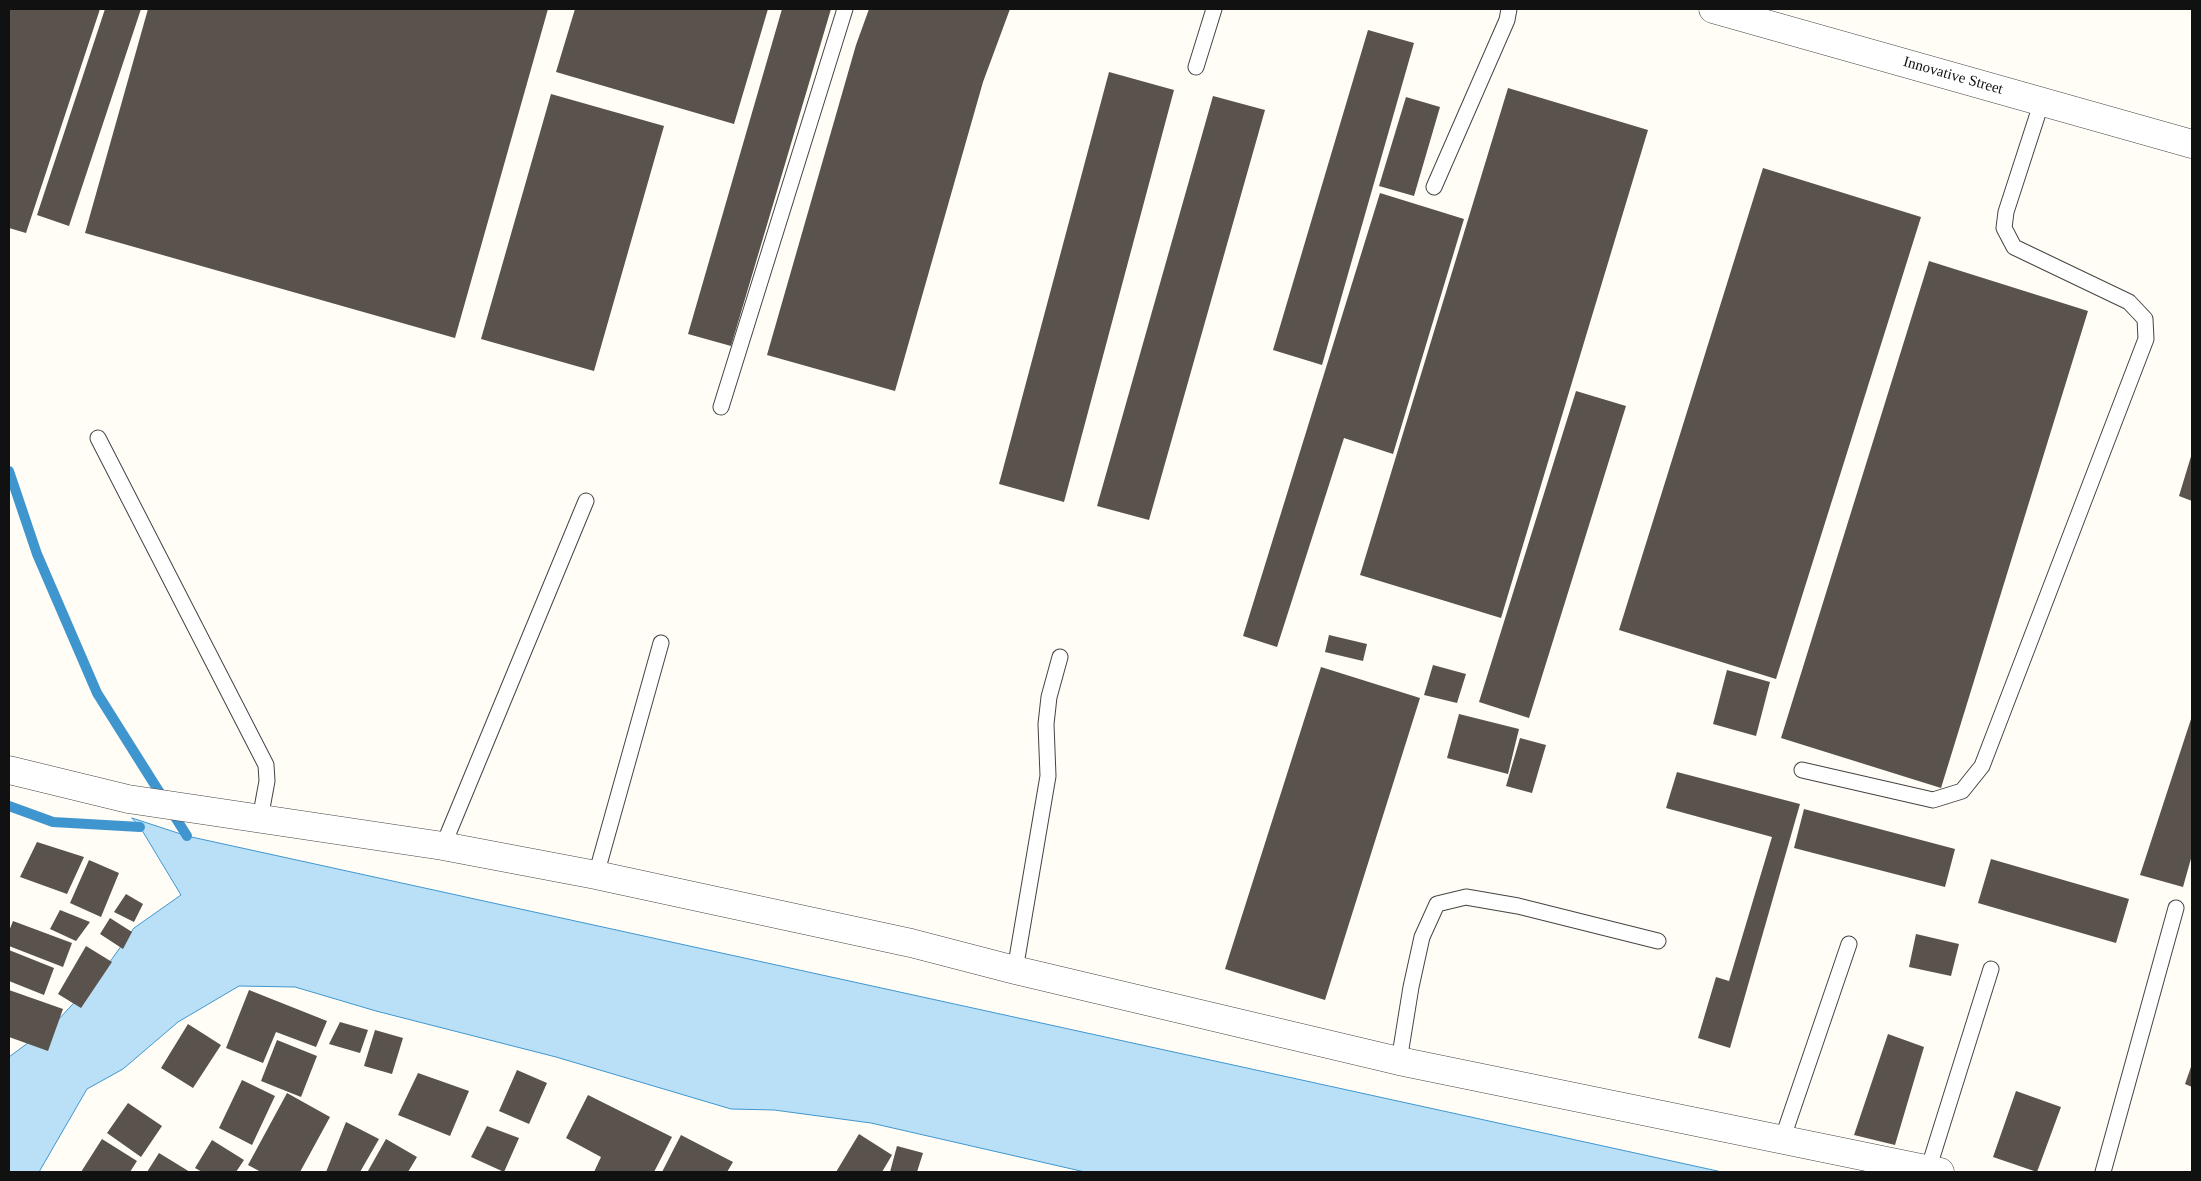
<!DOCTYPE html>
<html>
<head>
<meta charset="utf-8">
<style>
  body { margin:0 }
  #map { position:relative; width:2201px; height:1181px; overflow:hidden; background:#fffdf5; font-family:Georgia,serif }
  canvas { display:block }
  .frame { position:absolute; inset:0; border:10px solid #111; pointer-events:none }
</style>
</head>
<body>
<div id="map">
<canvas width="2201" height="1181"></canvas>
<div class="frame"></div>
</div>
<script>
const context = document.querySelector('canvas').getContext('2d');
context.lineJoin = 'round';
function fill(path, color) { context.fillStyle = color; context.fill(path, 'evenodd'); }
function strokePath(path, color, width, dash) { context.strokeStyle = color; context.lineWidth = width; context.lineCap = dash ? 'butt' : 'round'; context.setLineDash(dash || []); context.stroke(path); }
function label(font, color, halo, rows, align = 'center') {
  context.font = font + ' Georgia,serif'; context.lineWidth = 5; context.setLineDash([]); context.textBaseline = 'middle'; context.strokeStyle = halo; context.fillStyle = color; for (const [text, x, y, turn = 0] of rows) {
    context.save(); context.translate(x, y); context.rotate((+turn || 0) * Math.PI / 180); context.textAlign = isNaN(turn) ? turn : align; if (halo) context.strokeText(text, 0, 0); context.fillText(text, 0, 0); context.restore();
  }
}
const water = new Path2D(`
  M132,818l55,18 1535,336h-637l-214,-49 -97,-13 -43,-1 -175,-52 -180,-46 -81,-24 -56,-1 -61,36 -55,47 -36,20 -48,83h-30v-115l47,-35 46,-49 32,-45 47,-33 -41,-68z`);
const stream = new Path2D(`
  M9,471l28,83 60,139 90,143
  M9,806l44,16 87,5`);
const building = new Path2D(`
  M9,9h91l-74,224 -17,-5z
  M105,9h36l-72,217 -32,-11z
  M148,9h400l-93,329 -370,-105z
  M575,9h193l-34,115 -178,-52z
  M782,9h49l-100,337 -43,-12z
  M869,9h141l-27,73 -88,309 -128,-36 89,-310z
  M1368,30l46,13 -92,322 -49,-15z
  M1109,72l65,18 -110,412 -65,-18z
  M1508,88l140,42 -147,488 -141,-43z
  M551,94l113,32 -70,245 -113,-32z
  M1213,96l52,14 -116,410 -52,-14z
  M1406,97l34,10 -26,89 -35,-10z
  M1763,168l158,49 -145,462 -157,-49z
  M1380,193l84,26 -71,235 -49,-16 -67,209 -34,-11z
  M1929,261l159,50 -147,477 -160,-50z
  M1576,391l50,15 -97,312 -50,-16z
  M2192,453v48l-13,-5z
  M1329,635l38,9 -4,17 -38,-9z
  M1433,665l33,9 -9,29 -33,-8z
  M1321,667l99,31 -95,302 -100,-31z
  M1727,670l43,12 -14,54 -43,-12z
  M1459,714l60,15 -11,45 -61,-16z
  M2192,716v139l-9,32 -43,-12z
  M1520,738l26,7 -14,48 -26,-7z
  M1677,772l123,32 -70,244 -32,-10 18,-61 13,4 43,-144 -106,-29z
  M1804,809l151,40 -10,38 -151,-39z
  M37,842l47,15 -17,37 -47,-17z
  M1991,859l138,40 -13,44 -138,-40z
  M89,860l30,13 -18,44 -31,-14z
  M126,894l17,10 -9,18 -20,-10z
  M60,910l30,12 -14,19 -26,-12z
  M110,918l22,14 -9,17 -23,-15z
  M13,921l59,22 -9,24 -54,-21v-15z
  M1916,934l43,10 -8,32 -42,-9z
  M86,946l26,16 -31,46 -23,-14z
  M9,950l45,18 -10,27 -35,-14z
  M9,990l54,19 -15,42 -39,-14z
  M249,990l78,31 -11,26 -40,-15 -13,31 -37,-15z
  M340,1022l28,8 -8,23 -31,-9z
  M188,1024l33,21 -28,43 -32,-20z
  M375,1030l28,8 -11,36 -28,-8z
  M1888,1034l36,13 -29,98 -41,-10z
  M277,1040l40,16 -16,41 -40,-16z
  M2192,1064v23l-7,-3z
  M517,1070l30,13 -18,41 -30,-13z
  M418,1073l51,18 -19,45 -52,-21z
  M242,1080l33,16 -23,49 -33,-17z
  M2016,1091l45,16 -24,65 -44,-15z
  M287,1093l43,24 -30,55h-39l-13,-7z
  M588,1095l84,42 -18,35h-60l7,-15 -35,-19z
  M128,1103l34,23 -21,31 -34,-24z
  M346,1122l33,17 -19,33h-34z
  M487,1126l32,12 -15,34 -33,-15z
  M859,1134l33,21 -10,17h-46z
  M681,1135l52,27 -6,10h-65z
  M102,1139l35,22 -7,11h-49z
  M386,1139l31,18 -9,15 -40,-1z
  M212,1140l32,20 -8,12h-34l-7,-4z
  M897,1146l26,7 -6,19h-27z
  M159,1153l31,19h-43z`);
const lane = new Path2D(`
  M1196,67l18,-58
  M1434,187l73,-167 2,-11
  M721,407l124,-398
  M98,438l168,327 1,16 -7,38
  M1802,770l131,30 29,-9 20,-25 164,-427 -1,-20 -16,-17 -115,-55 -10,-19 2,-16 36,-111
  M443,846l143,-345
  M596,875l65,-232
  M1015,970l33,-194 -2,-52 3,-27 11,-40
  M1399,1061l12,-74 11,-50 15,-33 29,-7 52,9 140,35
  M1782,1140l67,-196
  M1928,1170l63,-201
  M2103,1172l73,-264`);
const street = new Path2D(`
  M1713,9l479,135
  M9,770l119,29 315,47 153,29 315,68 104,27 384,91 541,111`);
const streetNames = [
  ["Innovative Street",1953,76,16]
];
fill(water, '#b9e0f7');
strokePath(water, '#3f96cf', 1);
strokePath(stream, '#3f96cf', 10);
fill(building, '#5a524d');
strokePath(lane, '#444', 17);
strokePath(street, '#444', 29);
strokePath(lane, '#fff', 15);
strokePath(street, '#fff', 28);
label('15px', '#111', '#fff', streetNames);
</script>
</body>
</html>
